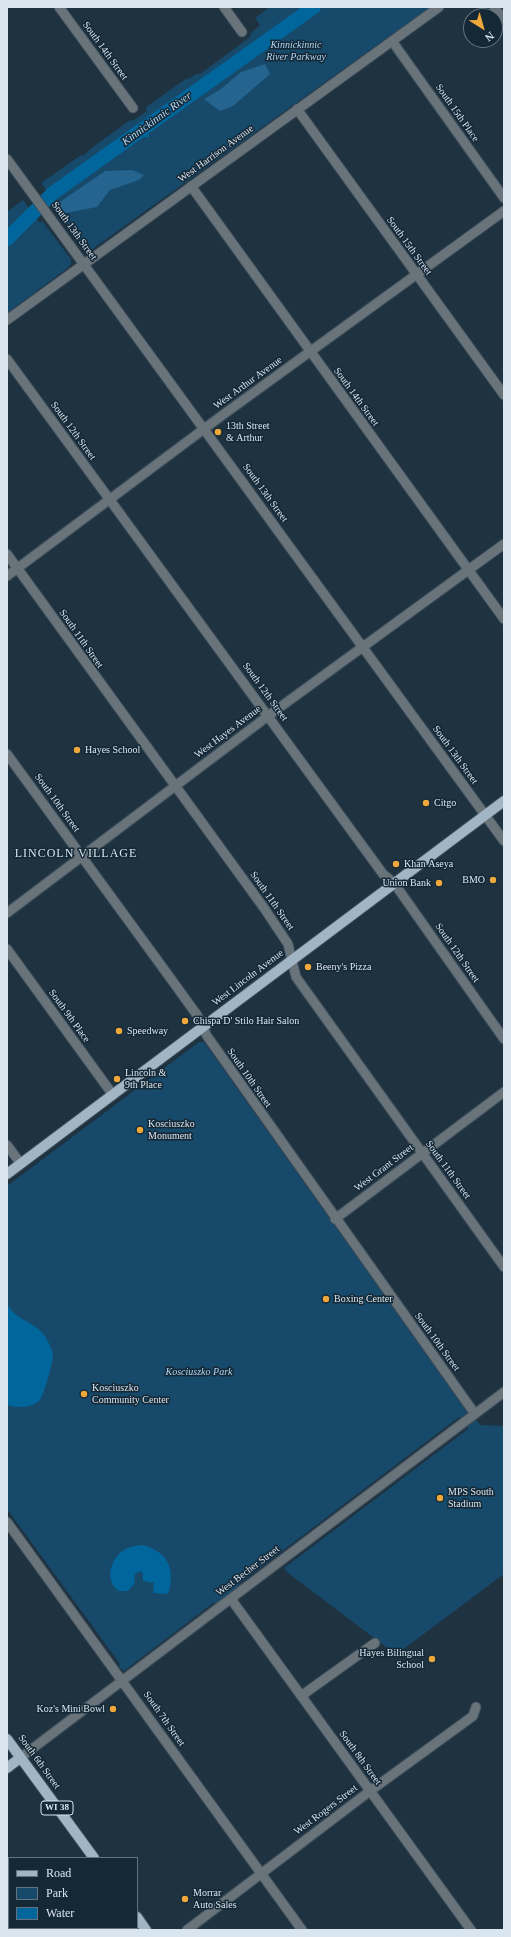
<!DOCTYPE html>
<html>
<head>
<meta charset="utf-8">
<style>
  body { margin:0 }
  #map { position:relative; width:511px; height:1937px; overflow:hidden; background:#1f3240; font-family:"Times New Roman",serif }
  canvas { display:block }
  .frame { position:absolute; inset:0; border:8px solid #d9e5ef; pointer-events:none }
  .legend { position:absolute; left:8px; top:1857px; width:130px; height:72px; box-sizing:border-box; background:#152836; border:1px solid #637480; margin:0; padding:5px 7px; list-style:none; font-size:12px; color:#d9e5ef }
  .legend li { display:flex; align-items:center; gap:8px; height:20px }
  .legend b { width:20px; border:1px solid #637480 }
  .north { position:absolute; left:463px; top:8px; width:40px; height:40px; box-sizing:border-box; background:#152836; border:1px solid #637480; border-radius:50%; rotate:143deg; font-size:11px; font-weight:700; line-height:16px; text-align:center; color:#d9e5ef }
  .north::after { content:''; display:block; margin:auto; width:14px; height:18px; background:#eea83c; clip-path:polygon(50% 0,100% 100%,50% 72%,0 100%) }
</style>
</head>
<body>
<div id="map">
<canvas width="511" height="1937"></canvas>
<div class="frame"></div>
<ul class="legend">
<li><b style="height:5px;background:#a2b5c5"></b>Road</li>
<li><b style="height:11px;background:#17496a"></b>Park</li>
<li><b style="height:11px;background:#00669b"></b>Water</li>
</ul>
<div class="north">N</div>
</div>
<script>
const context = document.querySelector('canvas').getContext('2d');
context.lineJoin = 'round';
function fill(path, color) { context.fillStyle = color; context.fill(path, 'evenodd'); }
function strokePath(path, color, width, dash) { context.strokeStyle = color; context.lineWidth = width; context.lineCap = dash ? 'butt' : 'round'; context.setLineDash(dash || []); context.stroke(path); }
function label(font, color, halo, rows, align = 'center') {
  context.font = font + ' "Times New Roman",serif'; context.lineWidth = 3; context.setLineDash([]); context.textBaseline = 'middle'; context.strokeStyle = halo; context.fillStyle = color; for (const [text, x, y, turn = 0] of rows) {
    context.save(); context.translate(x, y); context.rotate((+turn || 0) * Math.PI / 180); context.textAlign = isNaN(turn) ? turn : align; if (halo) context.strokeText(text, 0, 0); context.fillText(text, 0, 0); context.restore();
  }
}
const green = new Path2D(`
  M270,7h160l-339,243h-6l-30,-41 2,-3 -16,-23 40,-28 1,1 7,-5v-1l41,-30 2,1 15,-10 -2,-3 42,-30 1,1 8,-5h4l50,-37 1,-4 9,-8 -5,-7z
  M23,200l17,23 2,-2 29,38v4l-2,4 -62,46v-101z
  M199,1042h5l263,370 -5,6 -3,-1 -219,166 -1,3 -23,18 -3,-1 -89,68 -5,-4 1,-3 -113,-155v-323z
  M476,1420l5,5 23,1v148l-111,83 -7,-10 -98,-74 -4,-5 184,-139v-3z`);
const forest = new Path2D(`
  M265,64l5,10 -37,32 -13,5 -16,-12 17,-10 20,-17z
  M132,170l12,5 -5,5 -29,10 -13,17 -32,6 -8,-9 48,-33z`);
const water = new Path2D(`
  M7,1303c7,17 27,18 37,32 4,5 8,14 9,20 0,6 -9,41 -14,46 -8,7 -22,7 -32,4z
  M142,1545c26,6 34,25 26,49l-15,-1 1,-10 -11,-2v-6l-2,-4 -6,3 -1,10 -6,7h-9c-15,-10 -9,-32 5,-41 5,-3 12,-4 18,-5z`);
const stream = new Path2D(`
  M136,134l12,2`);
const river = new Path2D(`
  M7,239l46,-46 261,-186`);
const minor = new Path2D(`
  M59,7l74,101
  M224,7l18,25
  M494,7l10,13
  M392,41l112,157
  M297,109l207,286
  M7,159l497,682
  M191,186l313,433
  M7,320l432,-313
  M7,359l376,515 11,9 110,156
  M7,554l257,354 24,36 8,33 208,290
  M7,576l217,-162 280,-203
  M7,754l164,225 26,36 10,21 268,378
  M7,913l261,-197 236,-172
  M7,949l106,146
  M7,1145l14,19
  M335,1219l169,-127
  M7,1522l295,408
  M231,1599l240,331
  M301,1696l74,-53
  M20,1758l484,-366
  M7,1889l2,3
  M35,1928l2,2
  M187,1930l183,-139 103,-75 3,-9`);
const major = new Path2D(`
  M7,1174l497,-373
  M7,1739l87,119
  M7,1768l13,-10
  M137,1917l9,13`);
const markers = [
  [218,432,4,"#eea83c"],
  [77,750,4,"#eea83c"],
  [426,803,4,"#eea83c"],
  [396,864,4,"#eea83c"],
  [493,880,4,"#eea83c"],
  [439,883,4,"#eea83c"],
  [308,967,4,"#eea83c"],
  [185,1021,4,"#eea83c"],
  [119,1031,4,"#eea83c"],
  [117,1079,4,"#eea83c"],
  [140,1130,4,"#eea83c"],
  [326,1299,4,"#eea83c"],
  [84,1394,4,"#eea83c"],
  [440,1498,4,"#eea83c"],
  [432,1659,4,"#eea83c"],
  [113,1709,4,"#eea83c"],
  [185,1899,4,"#eea83c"]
];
const shields = [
  [57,1808,32]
];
const shieldNames = [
  ["WI 38",57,1808]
];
const parkNames = [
  ["Kinnickinnic",296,45],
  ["River Parkway",296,57],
  ["Kosciuszko Park",199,1372]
];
const streetNames = [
  ["South 14th Street",105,51,54],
  ["South 15th Place",457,113,55],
  ["West Harrison Avenue",216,154,-36],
  ["South 13th Street",74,231,54],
  ["South 15th Street",409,246,54],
  ["West Arthur Avenue",248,383,-36],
  ["South 14th Street",356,397,54],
  ["South 12th Street",73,431,54],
  ["South 13th Street",265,493,54],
  ["South 11th Street",81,639,55],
  ["South 12th Street",265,692,54],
  ["West Hayes Avenue",228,732,-37],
  ["South 13th Street",455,755,54],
  ["South 10th Street",57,803,54],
  ["South 11th Street",272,901,55],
  ["South 12th Street",457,953,55],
  ["West Lincoln Avenue",248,978,-37],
  ["South 9th Place",69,1016,54],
  ["South 10th Street",249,1078,55],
  ["West Grant Street",384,1168,-37],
  ["South 11th Street",448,1170,54],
  ["South 10th Street",437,1342,54],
  ["West Becher Street",248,1571,-37],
  ["South 7th Street",164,1719,55],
  ["South 8th Street",360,1758,54],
  ["South 6th Street",39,1762,54],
  ["West Rogers Street",326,1810,-37]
];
const poiNames = [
  ["13th Street",226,426],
  ["& Arthur",226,438],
  ["Hayes School",85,750],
  ["Citgo",434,803],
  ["Khan Aseya",404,864],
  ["BMO",485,880,"right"],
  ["Union Bank",431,883,"right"],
  ["Beeny's Pizza",316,967],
  ["Chispa D' Stilo Hair Salon",193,1021],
  ["Speedway",127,1031],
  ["Lincoln &",125,1073],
  ["9th Place",125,1085],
  ["Kosciuszko",148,1124],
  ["Monument",148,1136],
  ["Boxing Center",334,1299],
  ["Kosciuszko",92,1388],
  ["Community Center",92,1400],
  ["MPS South",448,1492],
  ["Stadium",448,1504],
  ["Hayes Bilingual",424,1653,"right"],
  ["School",424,1665,"right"],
  ["Koz's Mini Bowl",105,1709,"right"],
  ["Morrar",193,1893],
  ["Auto Sales",193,1905]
];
const waterNames = [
  ["Kinnickinnic River",157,119,-36]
];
const quarterNames = [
  ["LINCOLN VILLAGE",76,854]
];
fill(green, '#17496a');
fill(forest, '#25648e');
fill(water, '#00669b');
strokePath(stream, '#00669b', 2.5);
strokePath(river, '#00669b', 14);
strokePath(minor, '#3d4f5c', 11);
strokePath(major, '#3d4f5c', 12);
strokePath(minor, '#69737a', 9);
strokePath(major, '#a2b5c5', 10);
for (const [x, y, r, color] of markers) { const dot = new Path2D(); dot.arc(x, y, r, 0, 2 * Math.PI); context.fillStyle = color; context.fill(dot); strokePath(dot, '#152836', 1.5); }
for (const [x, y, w] of shields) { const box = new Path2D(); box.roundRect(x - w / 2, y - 7, w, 14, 3); context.fillStyle = '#152836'; context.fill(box); strokePath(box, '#d9e5ef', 1); }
label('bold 9px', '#d9e5ef', null, shieldNames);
label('italic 10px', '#b0d6f4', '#152836', parkNames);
label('10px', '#d9e5ef', '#152836', streetNames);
label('10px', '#d9e5ef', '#152836', poiNames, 'left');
label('italic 11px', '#b7ddfb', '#152836', waterNames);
context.letterSpacing = '1px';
label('12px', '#d9e5ef', '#152836', quarterNames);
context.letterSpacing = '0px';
</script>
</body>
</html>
